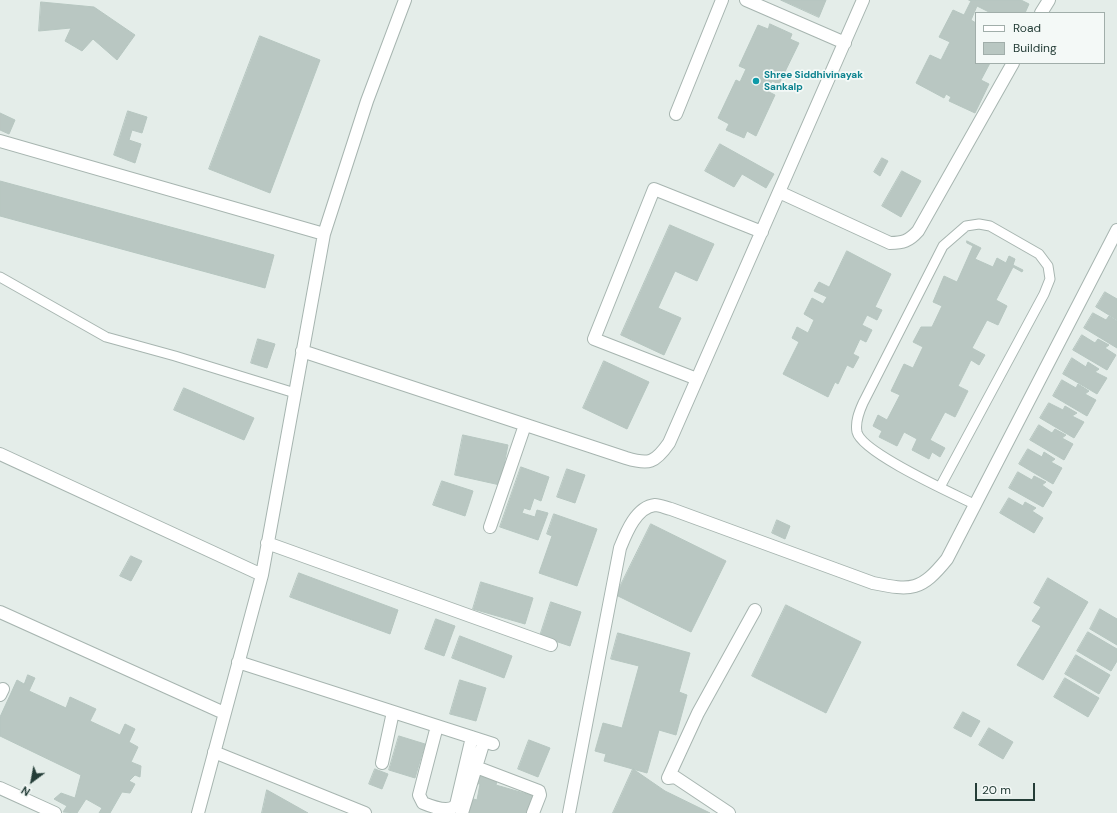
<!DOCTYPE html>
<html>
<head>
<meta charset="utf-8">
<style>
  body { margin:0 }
  #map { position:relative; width:1117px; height:813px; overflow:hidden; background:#e4ede9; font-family:"DM Sans",sans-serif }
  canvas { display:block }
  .legend { position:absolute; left:975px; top:12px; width:130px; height:52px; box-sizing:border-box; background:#f4f9f7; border:1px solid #a1aeaa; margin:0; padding:5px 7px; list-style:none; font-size:12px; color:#243d37 }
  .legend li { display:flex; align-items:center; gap:8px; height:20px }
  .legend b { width:20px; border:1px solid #a1aeaa }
  .north { position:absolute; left:12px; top:761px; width:40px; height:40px; -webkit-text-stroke:3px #f4f9f7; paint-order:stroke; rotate:212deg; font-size:11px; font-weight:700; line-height:16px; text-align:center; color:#243d37 }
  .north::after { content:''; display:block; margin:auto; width:14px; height:18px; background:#243d37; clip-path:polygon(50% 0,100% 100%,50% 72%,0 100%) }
  .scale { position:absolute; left:975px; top:783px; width:60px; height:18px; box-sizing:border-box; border:2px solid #243d37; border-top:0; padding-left:5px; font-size:12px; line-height:14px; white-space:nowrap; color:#243d37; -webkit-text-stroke:3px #f4f9f7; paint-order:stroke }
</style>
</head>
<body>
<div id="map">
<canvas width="1117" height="813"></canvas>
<ul class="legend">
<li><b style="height:5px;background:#fff"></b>Road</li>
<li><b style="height:11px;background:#b9c7c2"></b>Building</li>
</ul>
<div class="north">N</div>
<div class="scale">20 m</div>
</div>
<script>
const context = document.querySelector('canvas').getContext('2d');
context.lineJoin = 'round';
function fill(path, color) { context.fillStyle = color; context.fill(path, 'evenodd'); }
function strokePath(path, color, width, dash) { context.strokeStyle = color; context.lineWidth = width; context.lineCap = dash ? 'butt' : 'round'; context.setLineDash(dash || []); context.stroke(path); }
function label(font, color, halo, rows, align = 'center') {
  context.font = font + ' "DM Sans",sans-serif'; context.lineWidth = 3.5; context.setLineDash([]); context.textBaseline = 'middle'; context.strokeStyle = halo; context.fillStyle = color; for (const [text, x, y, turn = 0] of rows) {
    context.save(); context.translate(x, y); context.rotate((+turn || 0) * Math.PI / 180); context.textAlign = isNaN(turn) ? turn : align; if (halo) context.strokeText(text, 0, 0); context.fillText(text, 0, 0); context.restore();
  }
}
const building = new Path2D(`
  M781,0h45l-7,17z
  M969,0h52l8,4 -4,9h-34l-14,-7 -6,14 5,3v40h14l-9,17 8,4 -14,29 -26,-12 2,-4 -5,-3 -2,4 -28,-15 14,-28 11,5 9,-18 -11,-5 14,-27 11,5 7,-14z
  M41,2l53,5 41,28 -18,25 -24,-21 -11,12 -17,-10 6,-13 -32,3z
  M770,24l22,10 -2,5 9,4 -20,41 -7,-3 -5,10 8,4 -19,41 -9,-5 -3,7 -18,-8 3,-6 -11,-6 18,-38 4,2 6,-13 -7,-3 19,-41 10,4z
  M260,36l60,24 -50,133 -61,-24z
  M128,111l19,6 -5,16 -10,-3 -3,10 12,4 -6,19 -21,-8z
  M0,113l15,7 -6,14 -9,-4z
  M720,144l54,30 -8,14 -24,-14 -8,13 -29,-16z
  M882,158l6,3 -8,15 -6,-4z
  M902,171l19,10 -20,36 -19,-11z
  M0,181l274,74 -9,33 -265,-72z
  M670,225l44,19 -17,37 -22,-10 -17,37 23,10 -17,37 -43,-20z
  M967,241l14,7 -6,11 18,8 4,-9 9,5 3,-7 6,3 -2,6 10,5 -1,2 -9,-5 -17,33 11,6 -9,19 -11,-5 -15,28 13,7 -6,10 -8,-5 -13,26 10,5 -13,26 -10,-5 -15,28 15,8 -5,9 -8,-5 -3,7 -17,-9 5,-11 -13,-7 -7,14 -18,-9 3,-6 -9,-5 5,-11 9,5 13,-25 -9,-4 13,-27 9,4 10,-21 -10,-5 8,-15h11l10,-21 -9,-4 11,-26 13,6 16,-36 -6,-3z
  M847,251l44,23 -16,33 7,3 -5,10 -10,-5 -5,10 10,5 -6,12 -6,-3 -7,15 6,3 -6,11 -6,-3 -9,19 -3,-2 -7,15 -45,-23 16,-32 -7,-4 5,-11 11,6 6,-13 -10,-6 8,-16 11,6 4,-7 -13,-6 5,-9 10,5z
  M1105,292l12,7v21l-21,-13z
  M1093,313l13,7 3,-4 8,5v27l-33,-20z
  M1082,335l13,8 3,-4 11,6 -4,3 11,7 -9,15 -34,-20z
  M258,339l17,5 -8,24 -16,-5z
  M1072,358l14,9 2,-5 11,7 -4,3 12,6 -10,16 -34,-20z
  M604,361l45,21 -22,47 -44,-21z
  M1062,380l14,8 2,-4 11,7 -4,3 11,6 -9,16 -34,-20z
  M184,388l70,30 -10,22 -70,-30z
  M1049,403l14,7 2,-4 12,7 -5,3 12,6 -10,16 -34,-20z
  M1039,425l13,8 3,-4 11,6 -4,3 11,6 -9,16 -34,-20z
  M463,435l45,10 -8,40 -45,-10z
  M1028,449l14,8 2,-5 11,7 -4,3 11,6 -9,16 -34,-20z
  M521,467l28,10 -8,24 -7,-3 -4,12 -6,-2 -2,5 13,4 2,-7 11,3 -10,27 -38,-13z
  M567,469l18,6 -10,28 -18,-6z
  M1018,472l14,8 2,-4 12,6 -4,3 10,7 -9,15 -34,-19z
  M442,481l31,10 -8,25 -32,-11z
  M1009,498l14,8 2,-4 11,6 -4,3 11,7 -9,15 -34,-20z
  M554,514l43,15 -20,57 -38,-13 13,-37 -5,-2z
  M777,520l13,6 -5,13 -13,-6z
  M651,524l75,37 -35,71 -75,-37z
  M131,556l11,5 -11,20 -11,-5z
  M299,573l99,37 -8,24 -100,-37z
  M1048,578l40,24 -45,78 -26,-15 24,-39 -9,-5 9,-14 -7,-4z
  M481,582l52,16 -8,26 -52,-15z
  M551,602l30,10 -11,34 -30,-10z
  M786,605l75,37 -35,71 -74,-37z
  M1100,609l17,10v26l-27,-16z
  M436,619l19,7 -11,30 -19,-7z
  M1088,632l29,17v12l-6,10 -34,-20z
  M618,633l72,20 -11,39 8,3 -11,40 -17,-5 -12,43 -43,-12 2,-7 -11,-3 8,-28 19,5 17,-62 -28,-7z
  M460,636l52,20 -8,22 -52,-20z
  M1076,655l34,20 -11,19 -34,-20z
  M28,675l7,3 -6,13 37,17 4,-11 26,12 -6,12 30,14 5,-11 10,5 -6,13 9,5 -7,15 10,4 -1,11 -5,-2 -6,6 6,3 -5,9 -8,-1 -12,21h-11l3,-5 -16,-9 -9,14 -14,-1 4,-6 -13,-7 7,-6 14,5 6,-23 -81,-39v-19l17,-37 7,4z
  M1065,678l34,20 -11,19 -34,-20z
  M460,680l26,8 -10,33 -26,-7z
  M963,712l17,9 -9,16 -17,-9z
  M989,728l24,14 -10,17 -24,-14z
  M399,736l26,8 -10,34 -26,-8z
  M529,740l21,8 -12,29 -20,-8z
  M375,769l13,5 -6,15 -13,-5z
  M633,769l32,22 45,22h-97z
  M477,770l21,6 -2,9 38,11 -6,17h-62l4,-15 7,2 3,-16 -6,-1z
  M267,790l41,23h-46z`);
const service = new Path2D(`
  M0,277l106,60 69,19 120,37
  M940,487l104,-193 6,-15 -2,-13 -9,-12 -49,-28 -11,-2 -13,2 -23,20 -80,157c-4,9 -8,19 -6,29 5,21 97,62 119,73`);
const minor = new Path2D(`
  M746,0l99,43
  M1041,13l8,-13
  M676,114l46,-114
  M0,141l324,93
  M779,192l111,51c13,0 19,-2 28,-12l95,-168
  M302,351l324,107c23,7 29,5 43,-15l194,-443
  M697,379l-103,-40 60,-150 108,43
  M0,454l262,121
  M490,527l35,-102
  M267,543l284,102
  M0,612l224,101
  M238,662l255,82
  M0,695l3,-6
  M437,726l-18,69 4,8c10,4 26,10 33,2l16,-68
  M214,752l151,61
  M382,763l11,-51
  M476,767l63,24 1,4 -7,18
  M0,788l55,25
  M198,813l64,-238 62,-341 43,-133 38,-101
  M462,813l22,-72
  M569,813l51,-265c6,-15 16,-41 35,-43 5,0 11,3 16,4l202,74c39,8 48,8 74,-24l170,-329
  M729,813l-54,-36 -7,1 30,-65 57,-103`);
const markers = [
  [756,81,4,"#0f9aa8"]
];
const cultureNames = [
  ["Shree Siddhivinayak",764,75],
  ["Sankalp",764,87]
];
fill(building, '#b9c7c2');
strokePath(building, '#b6c6c0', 1);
strokePath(service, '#a7b5b0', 11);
strokePath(minor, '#a7b5b0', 14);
strokePath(service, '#fff', 9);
strokePath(minor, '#fff', 12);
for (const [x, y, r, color] of markers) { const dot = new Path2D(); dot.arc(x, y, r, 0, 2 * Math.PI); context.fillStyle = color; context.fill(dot); strokePath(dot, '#f4f9f7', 1.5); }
label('bold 10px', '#0d838f', '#f4f9f7', cultureNames, 'left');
</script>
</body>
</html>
